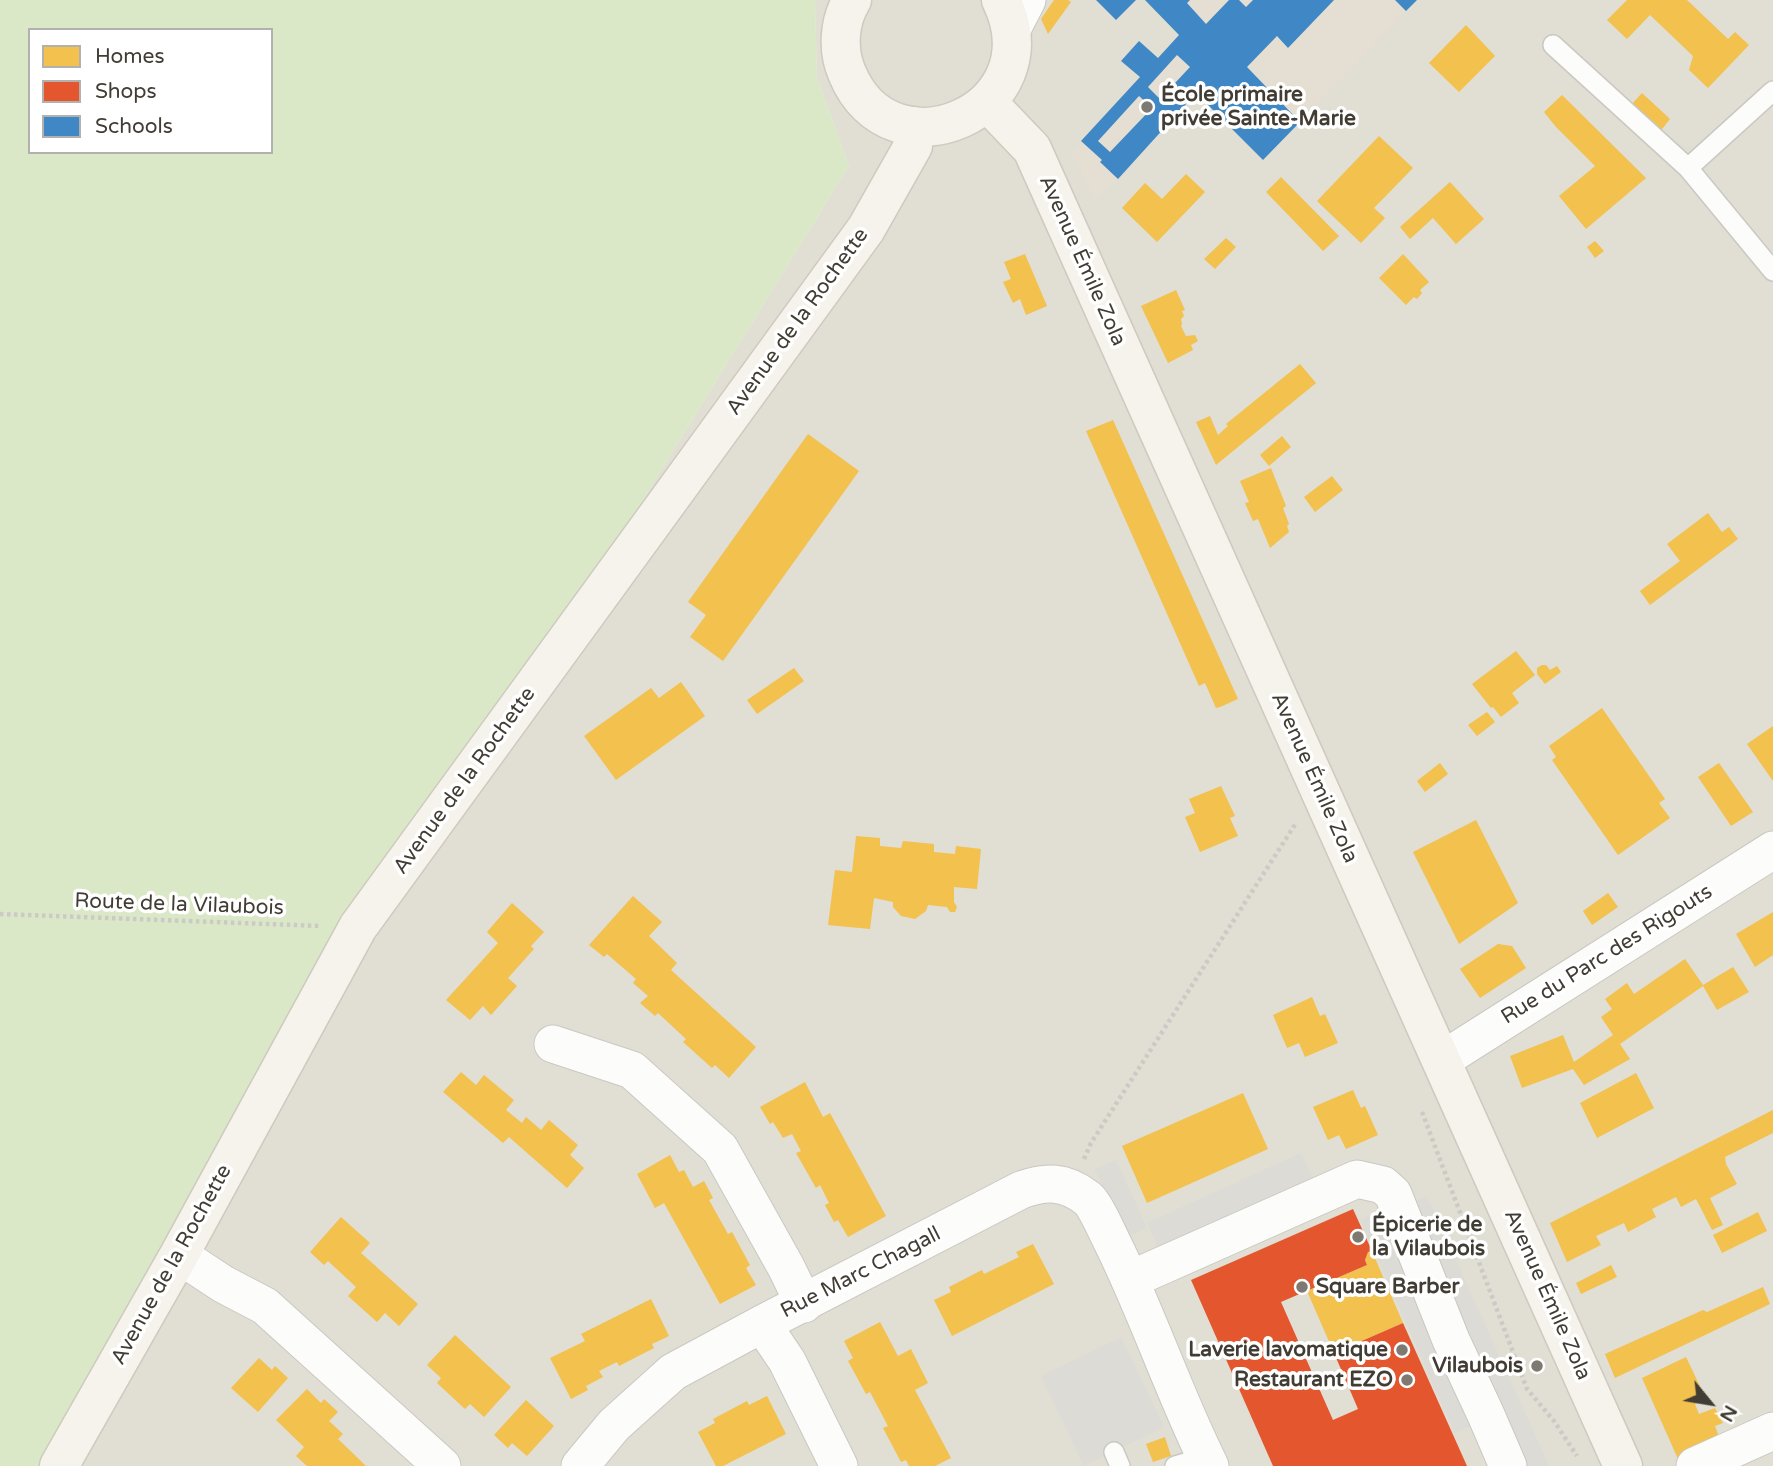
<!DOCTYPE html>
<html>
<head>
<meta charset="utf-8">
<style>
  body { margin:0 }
  #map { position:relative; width:1773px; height:1466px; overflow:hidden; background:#eeece6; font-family:"Varela Round",sans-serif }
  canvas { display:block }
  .legend { position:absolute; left:28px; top:28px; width:245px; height:126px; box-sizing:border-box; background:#fff; border:2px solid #b3b1ae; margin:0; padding:9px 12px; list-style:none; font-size:21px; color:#423d34 }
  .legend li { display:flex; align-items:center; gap:14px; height:35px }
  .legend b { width:35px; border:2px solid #b3b1ae }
  .north { position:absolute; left:1675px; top:1368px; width:70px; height:70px; -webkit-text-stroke:5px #fff; paint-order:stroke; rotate:120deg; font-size:19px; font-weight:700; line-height:28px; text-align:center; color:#423d34 }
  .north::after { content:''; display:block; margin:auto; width:24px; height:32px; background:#423d34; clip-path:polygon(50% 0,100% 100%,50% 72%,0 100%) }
</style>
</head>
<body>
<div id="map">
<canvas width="1773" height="1466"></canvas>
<ul class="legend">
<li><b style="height:19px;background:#f2c14e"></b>Homes</li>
<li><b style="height:19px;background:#e4572e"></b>Shops</li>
<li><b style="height:19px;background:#3f88c5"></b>Schools</li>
</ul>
<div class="north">N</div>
</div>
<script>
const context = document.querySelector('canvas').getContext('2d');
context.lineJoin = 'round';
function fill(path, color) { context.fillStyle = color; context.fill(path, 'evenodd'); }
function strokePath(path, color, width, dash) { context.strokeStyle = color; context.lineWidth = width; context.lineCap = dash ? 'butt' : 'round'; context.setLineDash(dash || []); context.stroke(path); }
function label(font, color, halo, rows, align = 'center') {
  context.font = font + ' "Varela Round",sans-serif'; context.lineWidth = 7; context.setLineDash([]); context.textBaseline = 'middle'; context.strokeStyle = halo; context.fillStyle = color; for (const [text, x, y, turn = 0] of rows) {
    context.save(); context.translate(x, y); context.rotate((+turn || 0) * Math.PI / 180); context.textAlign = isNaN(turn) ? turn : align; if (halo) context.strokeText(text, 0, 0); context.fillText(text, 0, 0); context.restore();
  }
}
const residential = new Path2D(`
  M815,0h958v1466h-1727l803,-1300 -32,-89z`);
const education = new Path2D(`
  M1145,0h272l-134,140 -67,-67 -120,129 -25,-49 108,-118z`);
const green = new Path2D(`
  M0,0h815l2,77 32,89 -803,1300h-46zM30,30h241v122h-241z`);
const parking = new Path2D(`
  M1301,1153l12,25 -155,70 -11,-25z
  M1116,1160l31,68 -21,9 -31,-68z
  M1427,1196l122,270h-26l-116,-261z
  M1377,1212l95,213 -17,8 -95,-213z
  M1121,1337l43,90 -80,39 -43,-90z`);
const homes = new Path2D(`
  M1054,0h14l3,2 -23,32 -7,-15z
  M1627,0h60l41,39 7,-7 14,13 -41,43 -19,-18 4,-14 -43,-41 -23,24 -20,-19z
  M1466,25l29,31 -36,36 -30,-29z
  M1642,93l28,26 -12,15 -28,-28z
  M1562,95l84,83 -60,51 -27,-33 36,-30 -39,-39 -12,-15z
  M1379,136l34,32 -39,40 11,10 -24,25 -44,-42z
  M1186,174l19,18 -48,50 -35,-34 23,-25 17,16z
  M1281,177l58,59 -16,15 -57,-59z
  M1450,182l34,37 -28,25 -23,-26 -23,21 -10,-12z
  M1226,238l10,9 -21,22 -11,-10z
  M1595,241l9,10 -9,7 -8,-11z
  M1025,254l22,52 -21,9 -6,-16 -7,4 -10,-21 8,-3 -7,-17z
  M1403,254l26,28 -9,8 2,3 -5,6 -3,-2 -8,8 -27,-27z
  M1176,290l9,20 -3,1 2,5 -3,3 1,5 -1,2 5,10 9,-1 3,6 -7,4 2,5 -25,13 -27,-57z
  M1300,364l16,19 -100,82 -20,-43 14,-6 8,19 10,-9 -2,-2z
  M1113,420l125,279 -18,8 -4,1 -11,-25 -6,3 -113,-255z
  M808,434l51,37 -136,190 -33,-24 16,-22 -18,-13z
  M1282,436l9,11 -22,19 -9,-11z
  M1271,468l15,38 -3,2 6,16 -2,2 2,6 -19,16 -12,-29 -5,2 -8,-18 4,-1 -9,-21z
  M1332,476l11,14 -28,22 -11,-15z
  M1708,513l14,19 7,-5 9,12 -88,66 -10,-14 40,-30 -13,-17z
  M1516,651l19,24 -23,18 7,10 -18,14 -8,-10 -2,1 -19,-24z
  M1542,665h4l4,5 7,-4 4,6 -16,12 -8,-10v-6z
  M794,668l10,13 -47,33 -10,-14z
  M681,682l24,34 -89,64 -32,-44 67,-48 8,10z
  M1602,708l63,91 -6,4 11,15 -52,37 -66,-95 4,-3 -7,-11z
  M1487,712l8,10 -18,14 -9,-11z
  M1773,726v55l-26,-37z
  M1440,763l8,11 -23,18 -8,-11z
  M1719,763l34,49 -22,14 -33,-49z
  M1221,786l14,30 -5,2 8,18 -38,16 -15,-35 10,-4 -6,-14z
  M1476,820l42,83 -59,41 -46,-92z
  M856,836l24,2v8l21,2 2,-7 31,3v8l21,2 1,-8 25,3 -4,40 -23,-2v15l3,5 -2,5h-5l-3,-5 -19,-2 -2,6 -11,8 -14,-3 -8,-9v-5l-19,-4 -4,31 -42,-4 7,-55 17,2z
  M1608,893l10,14 -26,18 -9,-14z
  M633,896l29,26 -13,14 28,27 -6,7 85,77 -27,31 -14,-13 -3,3 -29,-26 3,-3 -28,-26 -3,3 -15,-13 8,-7 -15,-13 3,-4 -29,-25 -3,3 -15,-12z
  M512,903l32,29 -13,14 3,3 -26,29 9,8 -26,29 -8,-9 -13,14 -24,-20 52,-57 -11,-11z
  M1773,912v43l-18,12 -19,-33z
  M1498,944l14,2 14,22 -46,30 -20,-29z
  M1685,959l18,26 30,-18 16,25 -32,18 -14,-24 -83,58 10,15 -46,26 -11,-16 -51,19 -12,-32 53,-21 11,27 39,-27 -12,-18 11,-8 -7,-10 22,-16 7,11z
  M1312,997l8,19 5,-2 13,29 -33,14 -6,-14 -12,5 -14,-33z
  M461,1072l15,13 8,-10 30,25 -8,10 16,13 4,-6 15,13 8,-10 29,25 -8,10 14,13 -17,20 -58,-51 -6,6 -60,-51z
  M1636,1073l18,35 -57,30 -17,-35z
  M805,1082l18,35 7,-4 56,103 -38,21 -10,-17 -4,2 -9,-17 4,-2 -9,-18 -4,3 -20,-35 5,-2 -9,-17 -9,4 -10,-16 -3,2 -10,-17z
  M1353,1090l8,18 4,-2 13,29 -32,14 -7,-14 -11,5 -15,-33z
  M1243,1093l25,56 -121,54 -25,-57z
  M1773,1110v23l-48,24 1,7 11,20 -27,14 13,27 -11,5 -16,-31 -15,8 -5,-10 -24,12 4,8 -28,15 -4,-9 -28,13 5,9 -34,17 -17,-39z
  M670,1155l9,17 5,-2 9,17 11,-6 9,17 -4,2 19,34 4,-2 18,33 -4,3 10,17 -36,19 -56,-101 -9,5 -18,-34z
  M1758,1212l9,19 -45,22 -9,-18z
  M341,1217l29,26 -9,10 57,51 -19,22 -14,-13 -8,9 -29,-26 8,-9 -28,-26 -4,4 -14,-13z
  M1033,1244l21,40 -102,52 -18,-36 17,-8 -2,-5 33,-17 2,4 35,-17 -3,-5z
  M1372,1251l31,72 -69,30 -27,-62 60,-26 -2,-5 3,-8z
  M1611,1265l6,12 -36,17 -5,-11z
  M1763,1287l7,17 -155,74 -10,-24 98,-44 4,2z
  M651,1299l18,37 -17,8 2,4 -35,18 -2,-4 -18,9 4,6 -17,9 2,4 -17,9 -21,-41 35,-17 -4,-7z
  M880,1322l18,34 13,-7 17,34 -13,7 36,68 -16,8h-26l-3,-6 -5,2 -18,-34 5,-2 -18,-34 -4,2 -18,-33 5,-3 -9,-17z
  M455,1335l56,52 -27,30 -14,-13 -5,5 -28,-26 4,-5 -14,-13z
  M1686,1357l20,42 -11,5 4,10 16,-6 8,15 -8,3 5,14 -42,19 -36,-81z
  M259,1358l13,12 3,-4 13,12 -30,34 -27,-24z
  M307,1389l14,14 3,-4 14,13 -9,9 14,13 -5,5 28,27h-59l-11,-10 8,-9 -28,-27z
  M767,1396l19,38 -63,32h-7l-18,-34 17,-9 -2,-4 34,-18 2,4z
  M526,1400l28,26 -27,30 -15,-13 -4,5 -14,-13z
  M1165,1437l6,19 -18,6 -7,-18z`);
const shops = new Path2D(`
  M1353,1209l19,42 -4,1 -3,8 2,5 -86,37 52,118 25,-11 -24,-56 69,-30 64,143h-194l-82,-186z`);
const schools = new Path2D(`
  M1096,0h40l-20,20z
  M1145,0h45l-3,3 19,21 23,-24h10l7,7 7,-7h81l-46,48 -11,-12 -30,31 53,55 -37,38 -67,-67 -78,86 -18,-17 2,-2 -21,-19 59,-64 -19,-16 18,-20 19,17 21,-23zM1177,55l13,12 -30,32 -12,-12zM1139,96l13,12 -42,44 -12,-11z
  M1395,0h22l-11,11z`);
const path = new Path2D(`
  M0,914l321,12
  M1422,1112l105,277 27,32 23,35
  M1084,1159l7,-16 205,-320`);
const lane = new Path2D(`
  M1553,45l135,123
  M1773,91l-85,77 85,103
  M1114,1452l6,14
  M1175,1466l30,-9`);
const street = new Path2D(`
  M1011,31l16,-31
  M553,1044l79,26 88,79 66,118 18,37
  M1442,1060l331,-210
  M179,1255l44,29 42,22 177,160
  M1131,1281l12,-7 214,-95 26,6 10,9 58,146 35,75 22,51
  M762,1324l25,37 52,105
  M580,1466l34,-41 59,-53 89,-48 259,-134c25,-9 44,-9 66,8 8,6 21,36 26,46 36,73 61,150 97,222
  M1695,1466l78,-35`);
const secondary = new Path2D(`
  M852,0c-13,21 -15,50 -5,73 44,108 208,38 154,-73
  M987,102l45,47 591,1317
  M59,1466l120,-211 179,-328 508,-698 47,-83 1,-20`);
const markers = [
  [1147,107,7,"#7e7a72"],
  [1358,1237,7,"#7e7a72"],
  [1302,1287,7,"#7e7a72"],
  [1402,1350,7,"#7e7a72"],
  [1537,1366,7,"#7e7a72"],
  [1407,1380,7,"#7e7a72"]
];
const poiNames = [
  ["École primaire",1161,95],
  ["privée Sainte-Marie",1161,119],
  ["Épicerie de",1372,1225],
  ["la Vilaubois",1372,1249],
  ["Square Barber",1316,1287],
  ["Laverie lavomatique",1388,1350,"right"],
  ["Vilaubois",1523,1366,"right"],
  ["Restaurant EZO",1393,1380,"right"]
];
const streetNames = [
  ["Avenue Émile Zola",1082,261,66],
  ["Avenue de la Rochette",798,322,-54],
  ["Avenue Émile Zola",1314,778,66],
  ["Avenue de la Rochette",465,781,-54],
  ["Route de la Vilaubois",179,905,2],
  ["Rue du Parc des Rigouts",1607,955,-32],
  ["Avenue de la Rochette",172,1265,-61],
  ["Rue Marc Chagall",861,1273,-27],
  ["Avenue Émile Zola",1547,1295,66]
];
fill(residential, '#e1ded4');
fill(education, '#e4dfd2');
fill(green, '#dbe8c7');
fill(parking, '#dddbd6');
fill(homes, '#f2c14e');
fill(shops, '#e4572e');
fill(schools, '#3f88c5');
strokePath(lane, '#cac8c2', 22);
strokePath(street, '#cac8c2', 39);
strokePath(secondary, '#cecabf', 41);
strokePath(path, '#cccac6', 4.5, [3.5, 3.5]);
strokePath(lane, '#fcfcfb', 19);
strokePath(street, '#fcfcfb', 37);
strokePath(secondary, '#f6f3ed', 38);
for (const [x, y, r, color] of markers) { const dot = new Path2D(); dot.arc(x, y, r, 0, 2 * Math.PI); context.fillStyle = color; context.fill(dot); strokePath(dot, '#fff', 2.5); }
label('bold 21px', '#423d34', '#fff', poiNames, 'left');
label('21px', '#423d34', '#fff', streetNames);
</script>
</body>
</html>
